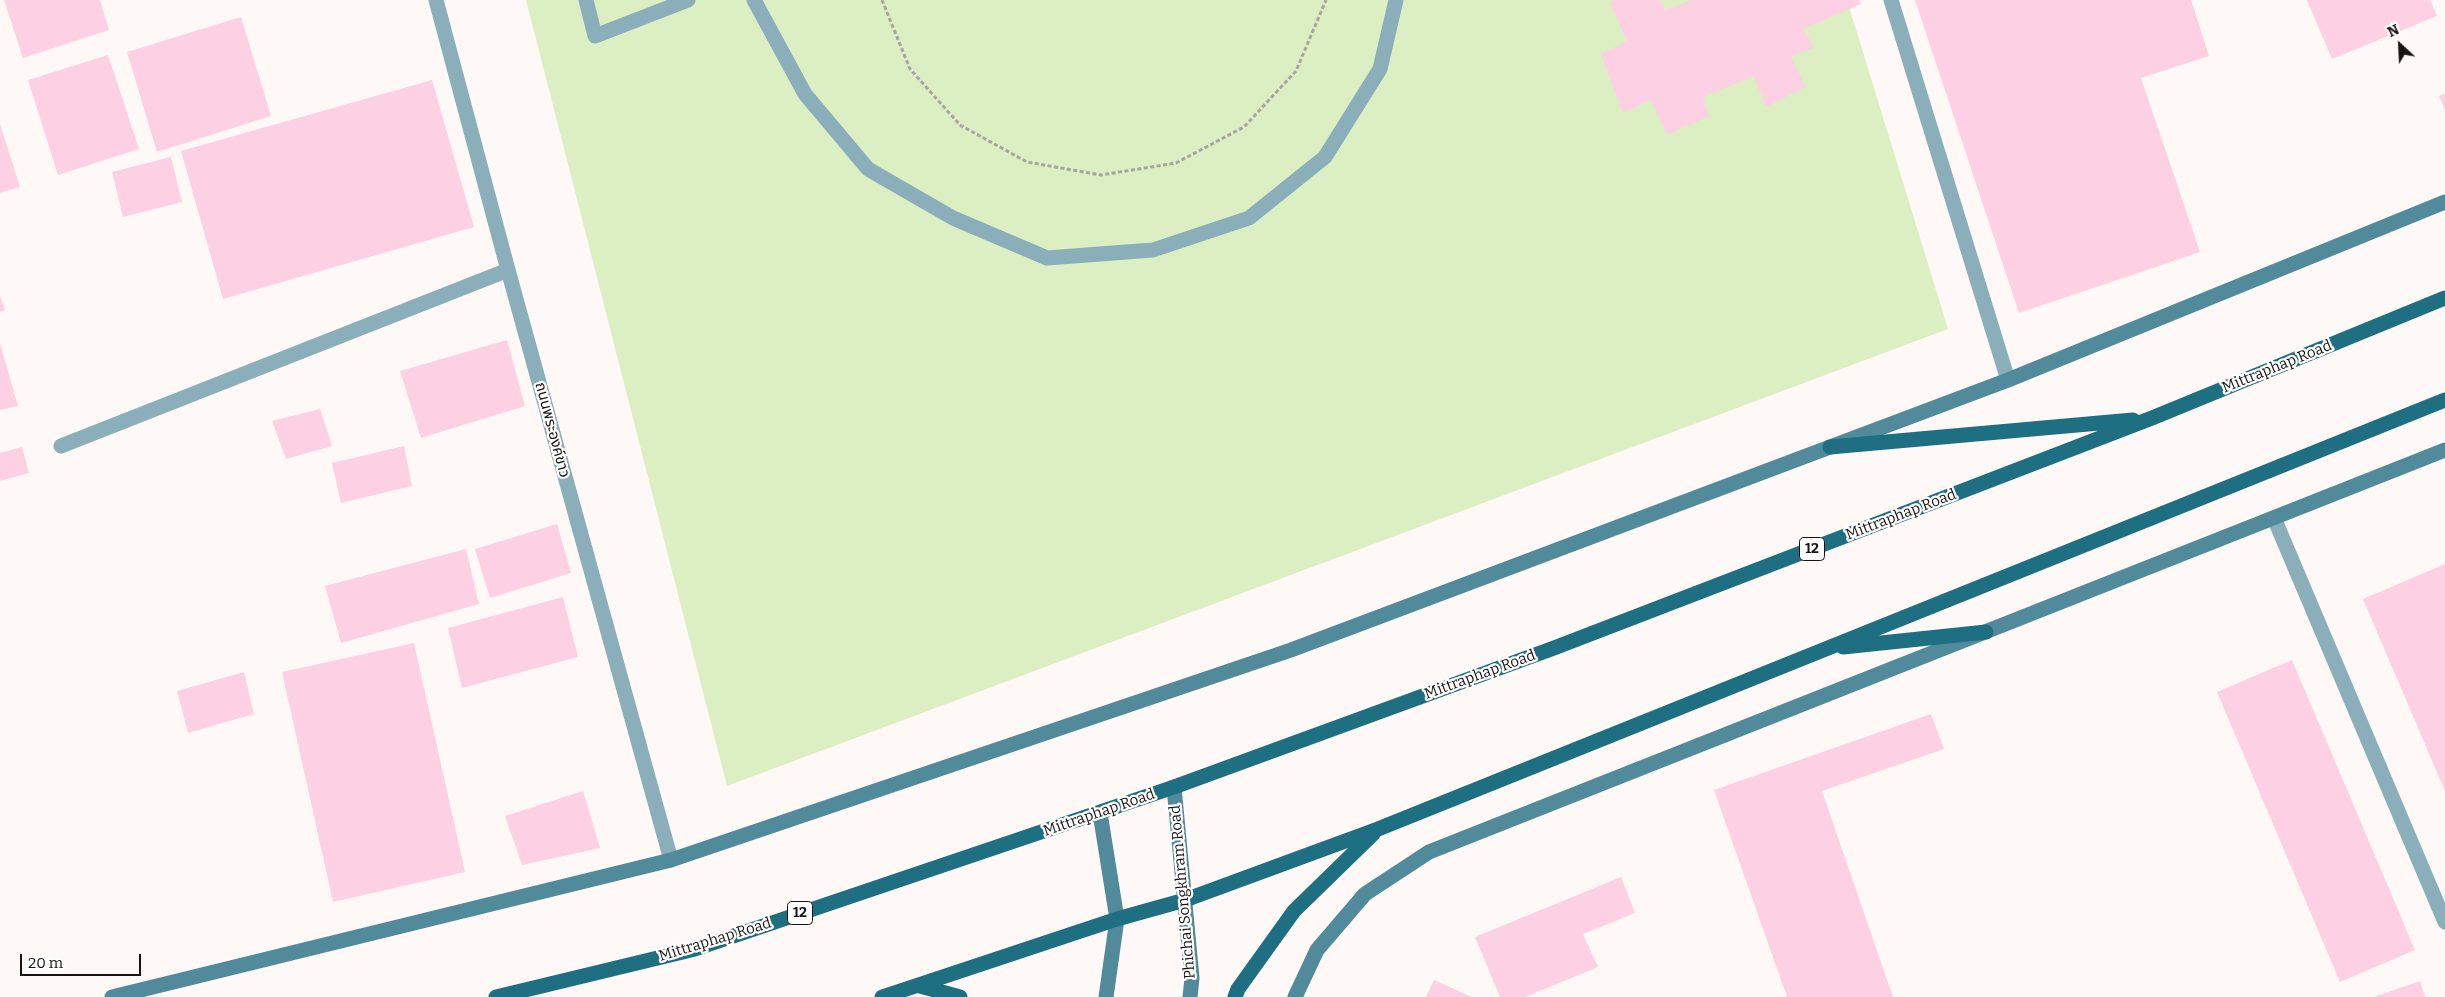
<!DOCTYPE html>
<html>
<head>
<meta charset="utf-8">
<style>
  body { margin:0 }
  #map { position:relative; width:2445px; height:997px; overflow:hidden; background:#fef9f7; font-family:Bitter,serif }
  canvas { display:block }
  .north { position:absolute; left:2375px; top:20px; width:50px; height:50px; -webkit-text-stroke:4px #fff; paint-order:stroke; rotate:335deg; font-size:14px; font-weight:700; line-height:20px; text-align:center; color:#161311 }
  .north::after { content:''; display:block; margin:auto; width:18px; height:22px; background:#161311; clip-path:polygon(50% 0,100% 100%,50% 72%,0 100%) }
  .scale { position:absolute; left:20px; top:954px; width:121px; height:22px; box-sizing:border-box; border:2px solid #161311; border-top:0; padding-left:6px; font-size:15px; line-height:18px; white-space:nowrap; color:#161311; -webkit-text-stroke:4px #fff; paint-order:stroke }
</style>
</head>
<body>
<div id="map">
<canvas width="2445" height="997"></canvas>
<div class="north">N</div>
<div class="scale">20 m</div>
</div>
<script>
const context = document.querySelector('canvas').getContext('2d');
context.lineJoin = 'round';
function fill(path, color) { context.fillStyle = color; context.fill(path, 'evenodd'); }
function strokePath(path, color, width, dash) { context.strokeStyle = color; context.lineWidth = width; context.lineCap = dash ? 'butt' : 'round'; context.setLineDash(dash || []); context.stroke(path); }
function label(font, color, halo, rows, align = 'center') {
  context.font = font + ' Bitter,"Noto Sans Thai",serif'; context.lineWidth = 4.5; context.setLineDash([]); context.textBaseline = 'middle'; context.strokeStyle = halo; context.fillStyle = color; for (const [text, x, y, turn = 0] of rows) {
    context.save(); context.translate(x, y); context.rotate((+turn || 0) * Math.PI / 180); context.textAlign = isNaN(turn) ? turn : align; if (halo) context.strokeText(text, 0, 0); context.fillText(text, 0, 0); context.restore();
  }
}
const green = new Path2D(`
  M526,0h1321l101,329 -1221,457z`);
const building = new Path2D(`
  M4,0h96l9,30 -86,28z
  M1614,0h47l4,10 27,-10h167l2,4 -58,25 11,19 -23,8 14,31 -39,20 -12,-31 -51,21 6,19 -42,19 -16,-35 -28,13 -22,-59 26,-13 -17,-39z
  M1915,0h276l18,56 -68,22 59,174 -181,61z
  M2307,0h123l7,16 -105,43z
  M241,17l30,99 -114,36 -30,-100z
  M108,55l31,94 -81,26 -30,-95z
  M432,80l42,147 -251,72 -42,-148z
  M2445,94v16l-6,-14z
  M0,124l20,63 -20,6z
  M171,157l11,45 -59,15 -11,-45z
  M0,296l5,14 -5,2z
  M507,340l18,66 -104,32 -21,-67z
  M0,343l18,63 -18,4z
  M320,409l12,37 -46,13 -14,-38z
  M404,446l8,40 -71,17 -9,-40z
  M22,447l7,26 -29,8v-28z
  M557,524l14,49 -81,25 -15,-49z
  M466,549l13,55 -138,39 -16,-57z
  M2445,564v227l-82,-192z
  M563,597l15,60 -116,31 -14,-60z
  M414,643l51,229 -132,30 -51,-230z
  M2292,660l123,290 -75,32 -123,-290z
  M244,672l10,42 -66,19 -11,-42z
  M1931,714l13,35 -122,42 71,206h-106l-73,-207z
  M583,791l17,57 -78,17 -17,-49z
  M1621,877l14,36 -52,21 15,33 -73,30h-25l-25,-60z
  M1434,980l38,17h-46z
  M2420,981l5,16h-51z`);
const path = new Path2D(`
  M882,0l28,69 50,56 67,37 74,13 75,-12 68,-36 52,-56 30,-71`);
const service = new Path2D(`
  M586,0l9,36 93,-36
  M754,0l51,94 63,75 85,49 94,40 106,-8 96,-32 76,-61 55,-88 16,-69
  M61,446l447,-176`);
const minor = new Path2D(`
  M1891,0l117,380
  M2274,518l171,404`);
const tertiary = new Path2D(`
  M436,0l72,270 163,590`);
const secondary = new Path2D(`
  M1174,787l18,191 -2,19
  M1100,813l17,106 -11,78
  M112,997l559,-137 620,-210 717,-270 437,-178
  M1295,997l22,-47 48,-56 64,-42 1016,-402`);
const primary = new Path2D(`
  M1830,447l303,-27
  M1843,647l143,-15
  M920,986l40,11
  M496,997l199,-48 479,-162 380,-139 598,-230 293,-120
  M882,997l235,-78 68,-19 193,-71 1067,-429
  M1235,997l3,-8 56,-78 79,-77`);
const shields = [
  [1812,549,25],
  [800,913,25]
];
const shieldNames = [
  ["12",1812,549],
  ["12",800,913]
];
const streetNames = [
  ["Mittraphap Road",2277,367,-22],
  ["ถนนพระองค์ขาว",552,430,75],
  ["Mittraphap Road",1901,515,-21],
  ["Mittraphap Road",1480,675,-20],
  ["Mittraphap Road",1099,813,-19],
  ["Phichai Songkhram Road",1183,892,-95],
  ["Mittraphap Road",715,940,-17]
];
fill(green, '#dbefc2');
fill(building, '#fdd0e3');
strokePath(path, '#a8a4a2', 3, [4, 2.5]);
strokePath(service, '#8bafba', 15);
strokePath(minor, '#8bafba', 15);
strokePath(tertiary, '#8bafba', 15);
strokePath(secondary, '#518a9a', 15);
strokePath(primary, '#1f6f83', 15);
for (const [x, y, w] of shields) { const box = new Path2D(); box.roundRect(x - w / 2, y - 11.5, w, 23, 4); context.fillStyle = '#fff'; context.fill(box); strokePath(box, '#161311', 1); }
label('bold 14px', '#161311', null, shieldNames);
label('15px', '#161311', '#fff', streetNames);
</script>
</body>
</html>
